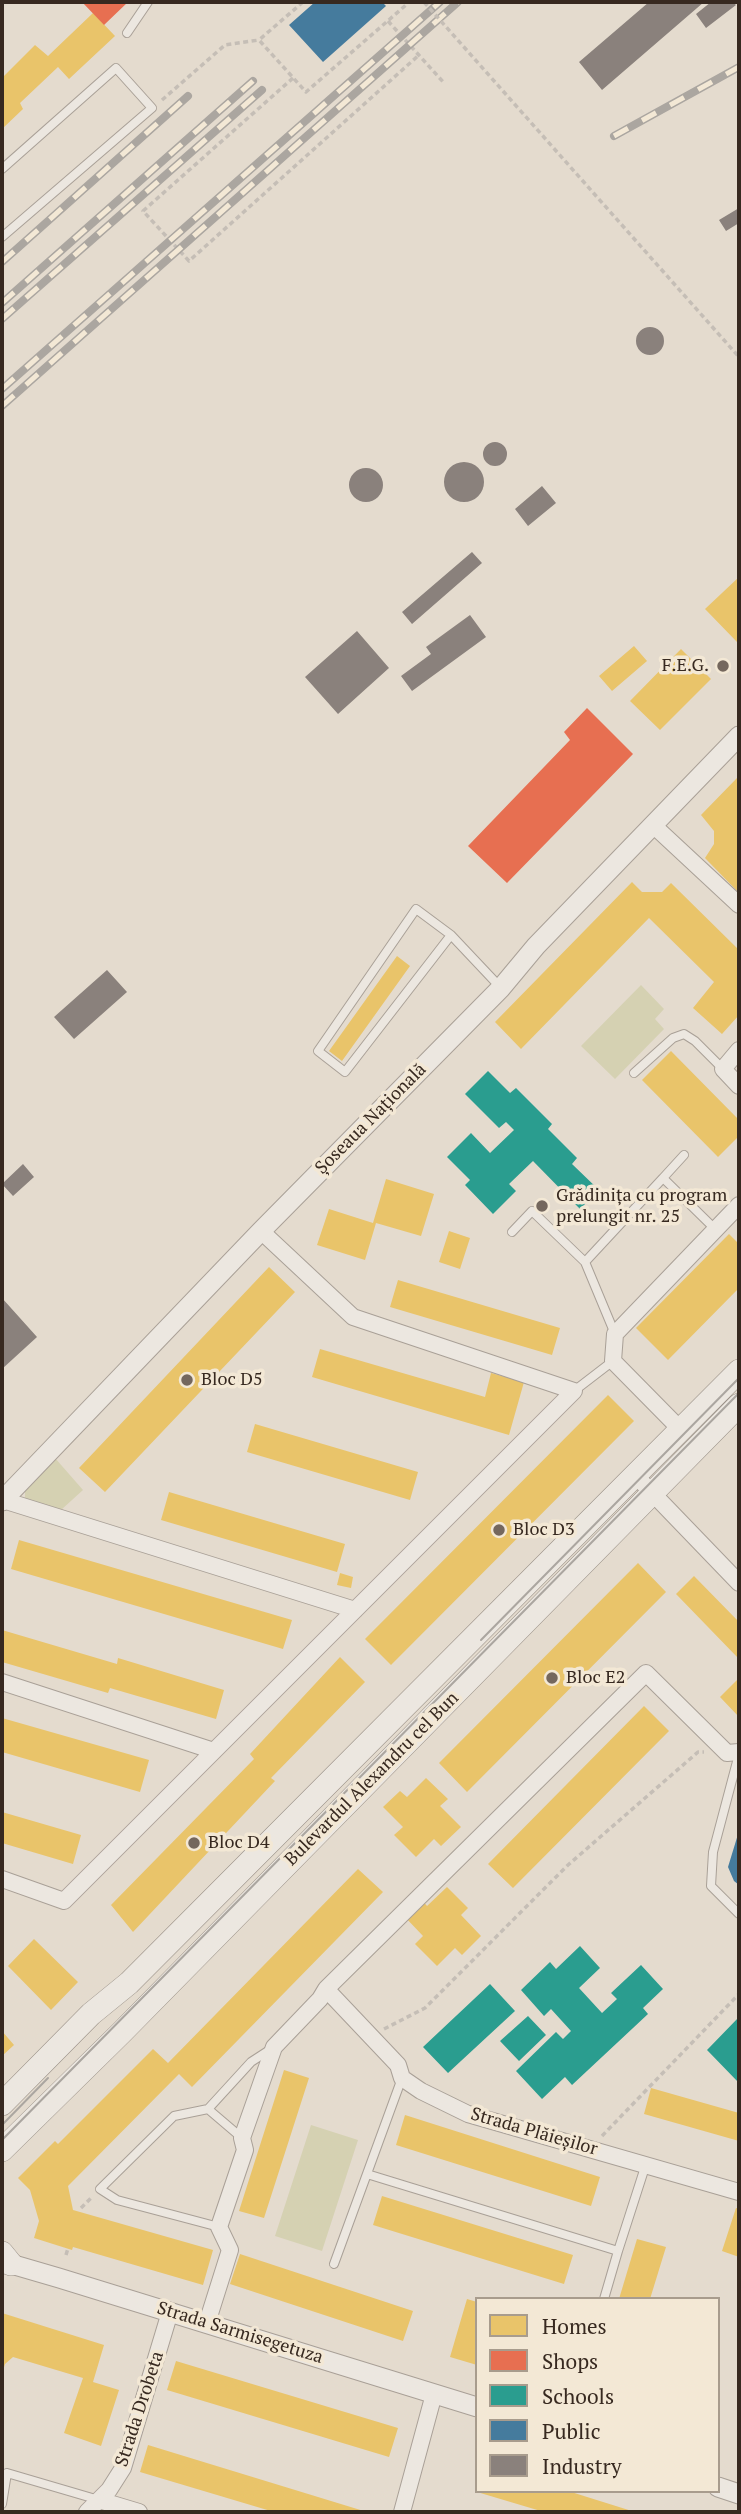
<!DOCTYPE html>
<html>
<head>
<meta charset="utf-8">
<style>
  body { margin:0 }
  #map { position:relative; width:741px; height:2514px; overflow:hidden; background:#e4dbce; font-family:"PT Serif",serif }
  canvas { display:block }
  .frame { position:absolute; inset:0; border:4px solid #372920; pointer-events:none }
  .legend { position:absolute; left:475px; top:2297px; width:245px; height:196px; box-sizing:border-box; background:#f3e8d5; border:2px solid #a89c8d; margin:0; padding:9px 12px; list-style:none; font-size:21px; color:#372920 }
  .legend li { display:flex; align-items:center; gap:14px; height:35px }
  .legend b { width:35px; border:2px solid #a89c8d }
</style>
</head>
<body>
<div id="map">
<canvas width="741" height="2514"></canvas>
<div class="frame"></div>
<ul class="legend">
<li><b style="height:19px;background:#e9c46a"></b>Homes</li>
<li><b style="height:19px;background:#e76f51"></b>Shops</li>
<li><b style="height:19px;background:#2a9d8f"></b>Schools</li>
<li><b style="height:19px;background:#457b9d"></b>Public</li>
<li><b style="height:19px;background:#8a817c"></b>Industry</li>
</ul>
</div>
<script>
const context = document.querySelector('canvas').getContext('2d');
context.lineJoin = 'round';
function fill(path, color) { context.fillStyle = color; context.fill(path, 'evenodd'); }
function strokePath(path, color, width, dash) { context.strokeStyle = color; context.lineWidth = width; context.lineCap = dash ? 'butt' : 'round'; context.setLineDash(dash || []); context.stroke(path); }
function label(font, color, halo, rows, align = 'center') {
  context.font = font + ' "PT Serif",serif'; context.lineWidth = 7; context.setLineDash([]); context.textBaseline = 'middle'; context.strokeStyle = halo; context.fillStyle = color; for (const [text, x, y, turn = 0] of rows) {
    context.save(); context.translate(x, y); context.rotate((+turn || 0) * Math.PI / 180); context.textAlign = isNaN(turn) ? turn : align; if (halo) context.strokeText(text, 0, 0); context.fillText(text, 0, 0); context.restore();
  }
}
const green = new Path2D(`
  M641,985l23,24 -9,10 9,10 -49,50 -34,-33z
  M55,1458l28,32 -22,20 -36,-11v-15z
  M311,2125l47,15 -36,111 -47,-15z`);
const homes = new Path2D(`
  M93,13l22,23 -46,43 -11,-12 -38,36 3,6 -21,20v-42l2,-2 -2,-7 33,-33 13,11z
  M739,577v62l-2,3 -32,-33z
  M634,646l13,15 -35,30 -13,-15z
  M681,649l30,30 -51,51 -30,-29z
  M737,778l2,3v112l-34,-35 9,-14v-13l-13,-16z
  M632,882l10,10h20l9,-9 68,67v65l-17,19 -29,-26 21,-26 -65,-64 -128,131 -26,-27z
  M397,956l13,10 -68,95 -13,-10z
  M671,1051l68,69v16l-21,21 -76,-77z
  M386,1179l48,15 -13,42 -45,-13 -11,37 -48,-15 12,-36 44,14z
  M449,1231l21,7 -10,31 -21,-7z
  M729,1234l10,10v44l-71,72 -32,-32z
  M269,1267l26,25 -190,200 -26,-24z
  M398,1280l162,48 -8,27 -162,-48z
  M320,1349l165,48 6,-24 33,9 -15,53 -197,-58z
  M608,1395l26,26 -243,244 -26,-26z
  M255,1424l163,48 -8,28 -163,-48z
  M169,1492l176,52 -8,28 -176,-52z
  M19,1540l273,80 -9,29 -272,-80z
  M638,1563l28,29 -199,200 -28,-29z
  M340,1573l13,4 -2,11 -14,-3z
  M694,1576l45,46v37l-63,-65z
  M2,1630l115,34 1,-6 106,32 -8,29 -106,-31 -2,5 -106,-31z
  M340,1657l25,25 -94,96 4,3 -142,151 -22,-27 143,-146 -4,-5z
  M739,1678v39l-19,-20z
  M644,1706l25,25 -156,157 -25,-24z
  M2,1718l147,42 -9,32 -138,-40z
  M426,1778l22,21 -8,7 21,21 -20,19 -7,-7 -18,18 -22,-22 9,-8 -20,-20 17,-16 7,6z
  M2,1812l79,23 -8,29 -71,-21z
  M358,1869l25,23 -191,195 -13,-13 -111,112 5,24 140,40 -10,35 -130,-38 -1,3 -38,-12 5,-17 -9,-31 -12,-12 37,-37 3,3 95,-95 15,14z
  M447,1887l21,21 -7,7 20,21 -19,19 -7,-7 -18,18 -22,-22 8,-8 -19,-20 17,-17 6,7z
  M34,1939l44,43 -27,28 -43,-44z
  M2,2031l12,14 -12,11z
  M284,2070l25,8 -45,140 -25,-7z
  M651,2088l88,25v28l-95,-27z
  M405,2115l195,62 -9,29 -195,-61z
  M382,2196l191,59 -9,29 -191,-59z
  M736,2208l3,1v48l-17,-6z
  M637,2239l29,8 -16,52h-31z
  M240,2254l173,57 -10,30 -173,-57z
  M467,2299l10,3v63l-27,-8z
  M2,2313l102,32 -11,37 26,8 -18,56 -37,-13 19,-55 -70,-21 -8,7 -3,10z
  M176,2361l222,67 -9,29 -222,-67z
  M148,2445l219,67h-93l-134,-40z
  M568,2491l67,21h-91l-67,-20z`);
const shops = new Path2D(`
  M82,2h46l-24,23z
  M587,708l46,46 -126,129 -39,-37 102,-106 -6,-8z`);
const schools = new Path2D(`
  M488,1071l22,22 6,-5 36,36 -4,5 29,29 -5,6 27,26 -19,19 -47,-48 -24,23 7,7 -23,23 -28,-29 5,-5 -23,-23 24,-24 19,20 24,-23 -8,-8 -7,6 -34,-34z
  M580,1946l20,22 -21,20 23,25 15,-14 -6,-6 30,-28 22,24 -20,19 5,6 -76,71 -7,-8 -23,22 -26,-28 40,-39 7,7 8,-8 -20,-22 -7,7 -23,-26 29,-28 6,7z
  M490,1984l25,27 -67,62 -25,-26z
  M528,2016l18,19 -27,26 -19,-20z
  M739,2017v66l-32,-33z`);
const public = new Path2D(`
  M315,2h67l4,4 -63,56 -34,-37z
  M739,1831v54l-5,-4 -6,-14z`);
const industry = new Path2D(`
  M649,2h55l-102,88 -23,-28z
  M711,2h22l3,3 -30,23 -10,-14z
  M739,208v15l-13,8 -7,-11z
  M636 341a14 14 0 1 1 28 0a14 14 0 1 1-28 0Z
  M483 454a12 12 0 1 1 24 0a12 12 0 1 1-24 0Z
  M444 482a20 20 0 1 1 40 0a20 20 0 1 1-40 0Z
  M349 485a17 17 0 1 1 34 0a17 17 0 1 1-34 0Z
  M542,486l14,17 -28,23 -13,-17z
  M472,552l10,11 -70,61 -10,-12z
  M470,615l16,22 -74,54 -11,-15 30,-22 -5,-7z
  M357,631l32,37 -51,46 -33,-37z
  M107,970l20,22 -53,47 -20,-22z
  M23,1164l11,13 -21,19 -11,-12z
  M2,1298l35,39 -35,32z`);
const path = new Path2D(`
  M303,2l-44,38 47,52 100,-87 -2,-3
  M388,21l57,63
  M293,78l-150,133 46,50 230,-206
  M162,100l63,-55 34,-5
  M384,2029l41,-21 143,-143 130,-113h6
  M602,2136l137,-142
  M81,2208l10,-10
  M66,2255l2,-7`);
const service = new Path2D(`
  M127,33l21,-31
  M2,169l114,-101 36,40 -150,129
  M451,935l-106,137 -27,-21 98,-142 35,26 50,53
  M634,1073l39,-35 11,-4 11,7 28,28
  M663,1178l21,-23
  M512,1232l20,-21 53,51
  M615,1334l-30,-72 78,-84 53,52
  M574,1391l39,-30
  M739,1754l-26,98 -2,34 28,28
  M208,2109l-34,7 -74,73 17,11 102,27
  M208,2109l43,-47 20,-13
  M208,2109l34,29
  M367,2174l251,77 28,-87
  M334,2264l68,-186
  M604,2299l14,-48
  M2,2504l5,-31 92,27`);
const minor = new Path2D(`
  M653,825l86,80
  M739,1050l-16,19 16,17
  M681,1430l-68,-69 2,-27 124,-129
  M635,1475l104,108
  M3,1500l352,110
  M2,1682l212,69
  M2,1879l62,22 510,-510 -221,-74 -92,-86
  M326,1989l320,-316 81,80 12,-1
  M207,2323l23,-73 -11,-23 26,-77 -3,-12 32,-91 46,-48 6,-10 72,76 4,13 19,13 47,23 271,78
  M99,2500l40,12
  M87,2512l22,-22 14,-22 47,-156
  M402,2512l32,-118`);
const tertiary = new Path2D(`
  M2,1501l259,-270 240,-243 35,-42 203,-210
  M2,2264h9l48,14 418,129
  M718,2487l21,7`);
const secondary = new Path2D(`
  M2,2104l89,-90 38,-31 610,-612
  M2,2150l120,-118 617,-627
  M2,2253l9,11`);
const tram = new Path2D(`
  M481,1640l258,-262
  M2,2125l46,-47
  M2,2140l737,-747`);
const rail = new Path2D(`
  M614,136l125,-69
  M2,262l186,-166
  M2,303l251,-222
  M2,319l260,-229
  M2,389l438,-387
  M2,406l456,-404`);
const pathBridge = new Path2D(`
  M424,2l315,355`);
const markers = [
  [723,666,7,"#74675d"],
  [542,1206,7,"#74675d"],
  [187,1380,7,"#74675d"],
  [499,1530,7,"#74675d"],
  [552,1678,7,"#74675d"],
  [194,1843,7,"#74675d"]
];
const poiNames = [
  ["F.E.G.",709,666,"right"],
  ["Grădinița cu program",556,1196],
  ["prelungit nr. 25",556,1217],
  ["Bloc D5",201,1380],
  ["Bloc D3",513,1530],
  ["Bloc E2",566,1678],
  ["Bloc D4",208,1843]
];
const streetNames = [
  ["Șoseaua Națională",371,1119,-45],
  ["Bulevardul Alexandru cel Bun",372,1779,-45],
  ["Strada Plăieșilor",534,2132,16],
  ["Strada Sarmisegetuza",240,2333,17],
  ["Strada Drobeta",140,2409,-72]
];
fill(green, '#d5d1b2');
fill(homes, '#e9c46a');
fill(shops, '#e76f51');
fill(schools, '#2a9d8f');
fill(public, '#457b9d');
fill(industry, '#8a817c');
strokePath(service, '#a9a097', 10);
strokePath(minor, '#a9a097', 18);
strokePath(tertiary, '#a9a097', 21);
strokePath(secondary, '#999087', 24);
strokePath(path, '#c5beb6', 3.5, [5, 3.5]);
strokePath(service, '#ece7e0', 8);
strokePath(minor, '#ece7e0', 16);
strokePath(tertiary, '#ece7e0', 19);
strokePath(secondary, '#ece7e0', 23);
strokePath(tram, '#aba6a0', 2);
strokePath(rail, '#aba6a0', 8);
strokePath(rail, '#f3e8d5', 5, [16]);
strokePath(pathBridge, '#c5beb6', 3.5, [5, 3.5]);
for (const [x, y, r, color] of markers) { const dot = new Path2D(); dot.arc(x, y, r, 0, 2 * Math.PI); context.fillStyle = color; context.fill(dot); strokePath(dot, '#f3e8d5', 2.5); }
label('18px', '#372920', '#f3e8d5', poiNames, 'left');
label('18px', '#372920', '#f3e8d5', streetNames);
</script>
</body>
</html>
